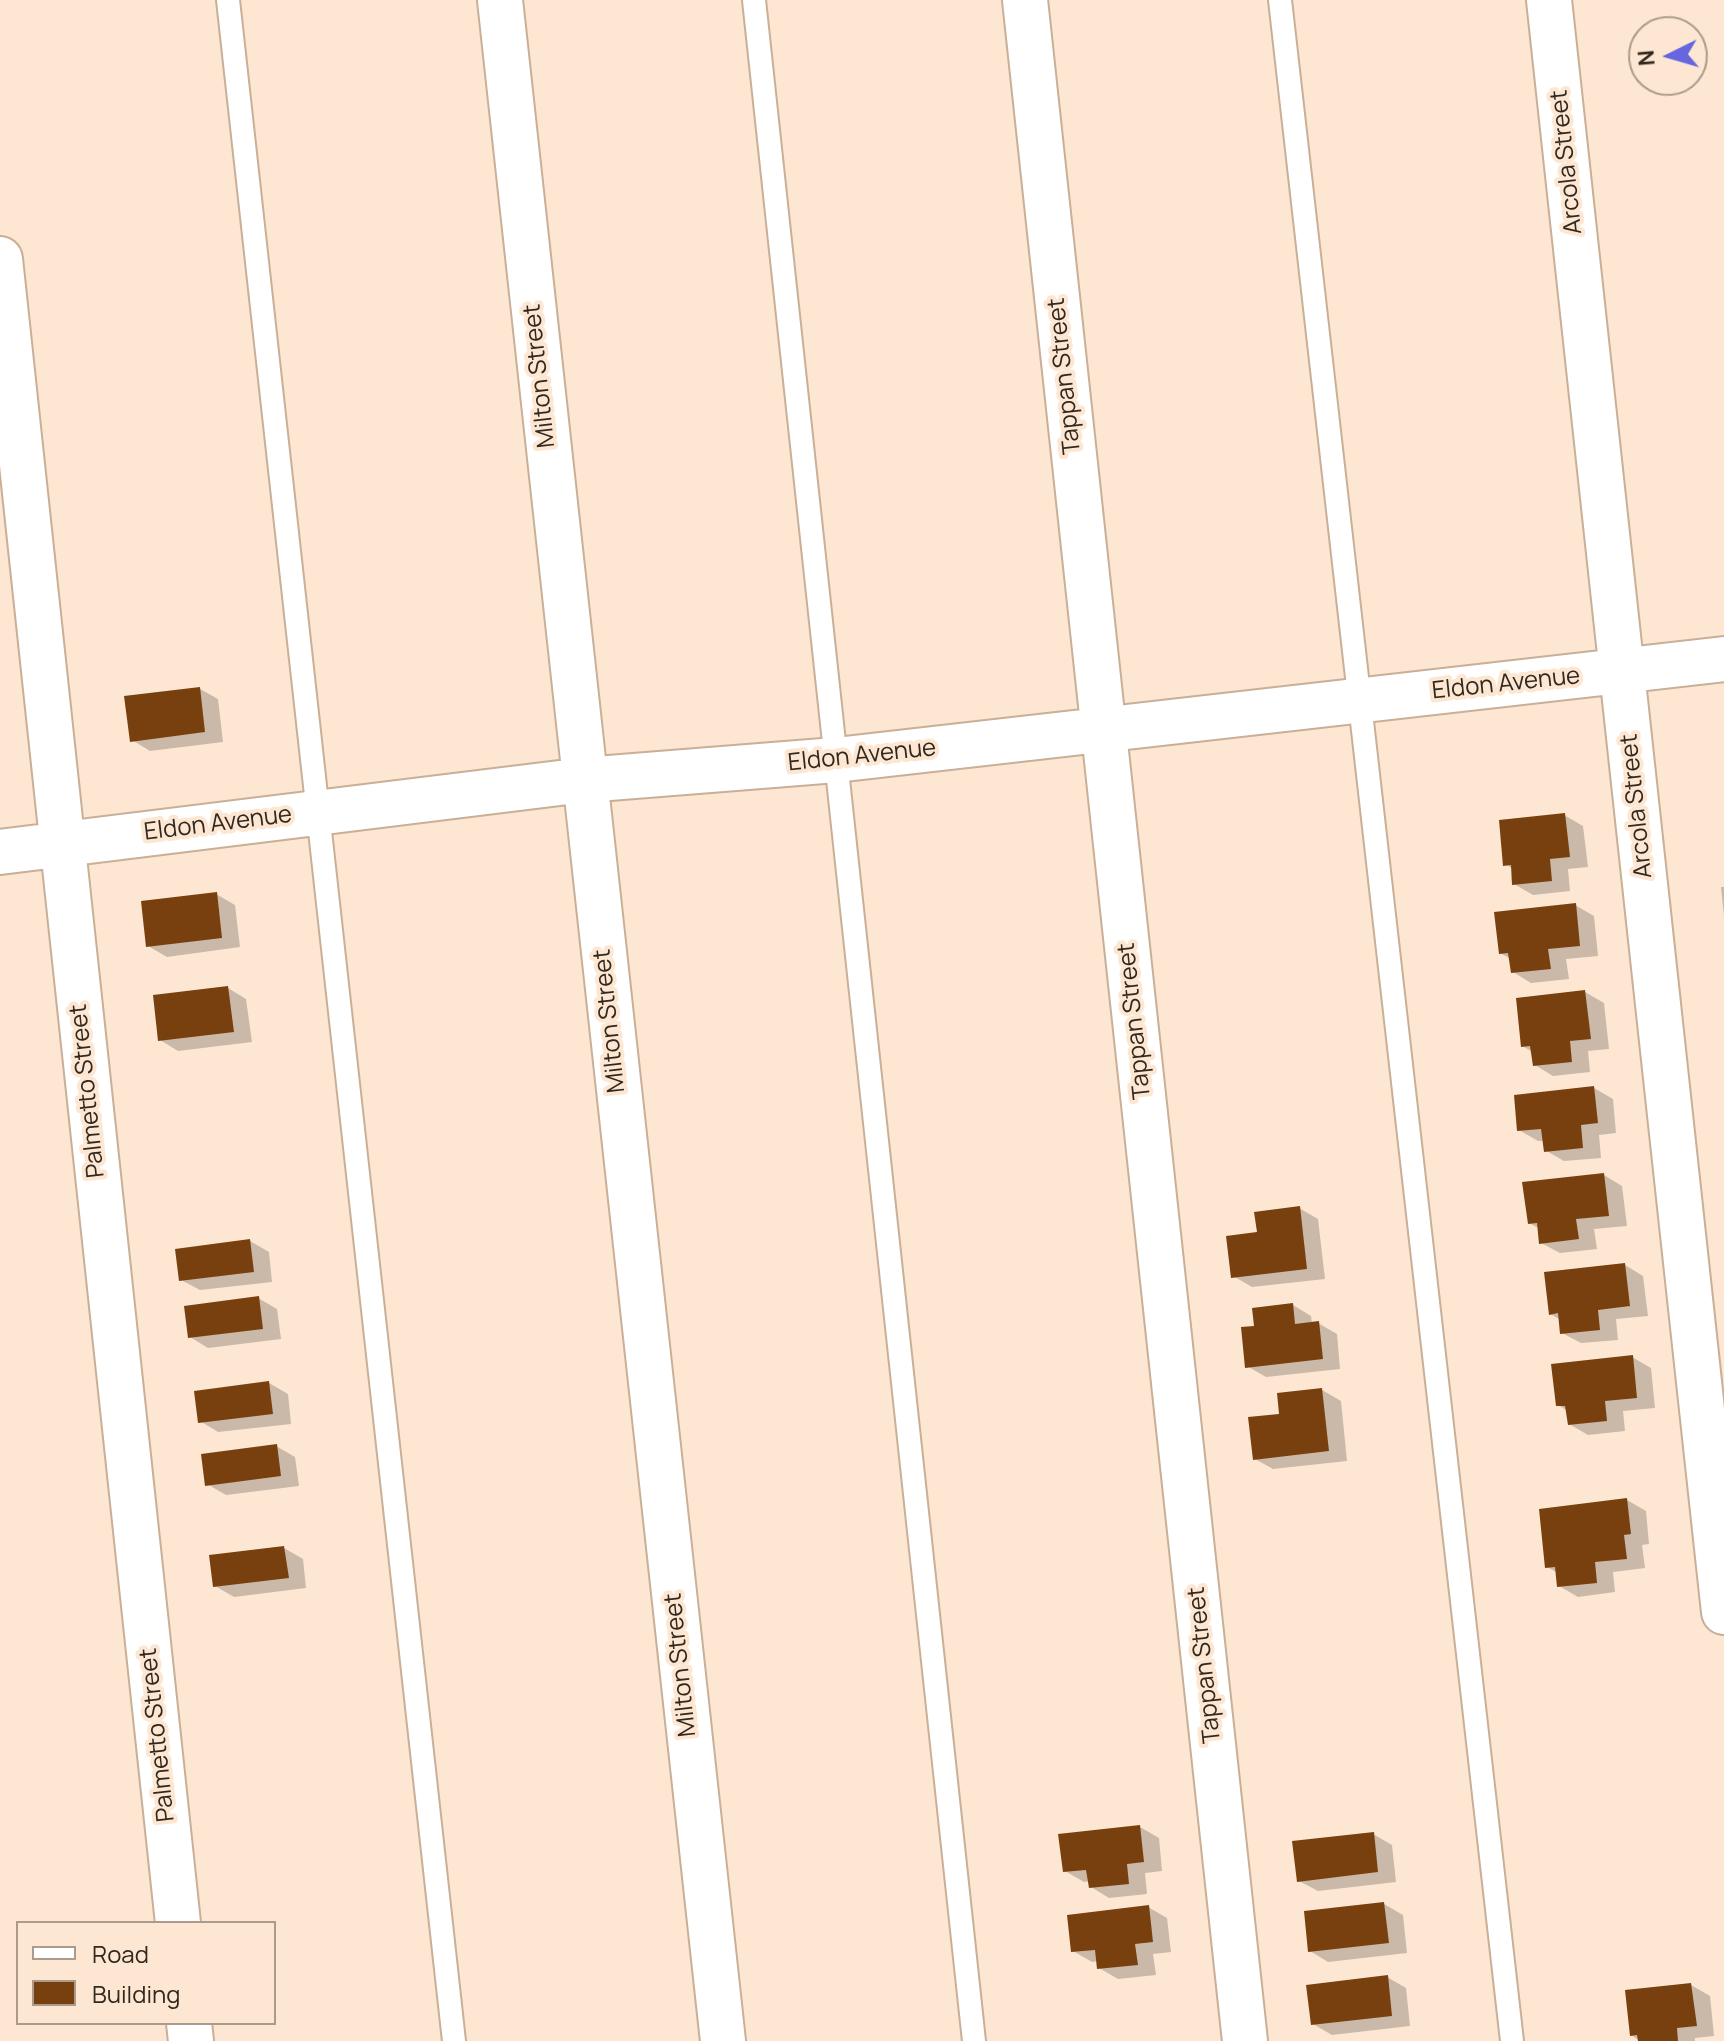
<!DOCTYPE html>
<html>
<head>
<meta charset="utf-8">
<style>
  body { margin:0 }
  #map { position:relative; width:1724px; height:2041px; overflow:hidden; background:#fde7d3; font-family:Manrope,sans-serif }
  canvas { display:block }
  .legend { position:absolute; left:16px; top:1921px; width:260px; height:104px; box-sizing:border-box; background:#fde7d3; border:2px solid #ac9b8b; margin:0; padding:10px 14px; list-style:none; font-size:24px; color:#32281e }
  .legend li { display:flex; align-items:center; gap:16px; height:40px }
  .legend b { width:40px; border:2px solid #ac9b8b }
  .north { position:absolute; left:1628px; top:16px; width:80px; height:80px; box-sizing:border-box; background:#fde7d3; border:2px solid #ac9b8b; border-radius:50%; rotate:265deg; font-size:22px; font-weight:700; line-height:32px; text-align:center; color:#32281e }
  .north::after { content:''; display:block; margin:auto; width:28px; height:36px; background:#6766df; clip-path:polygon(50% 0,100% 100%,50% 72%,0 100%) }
</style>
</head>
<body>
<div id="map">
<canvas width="1724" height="2041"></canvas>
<ul class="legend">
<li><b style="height:10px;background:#fff"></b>Road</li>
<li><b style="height:22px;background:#78400e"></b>Building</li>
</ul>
<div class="north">N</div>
</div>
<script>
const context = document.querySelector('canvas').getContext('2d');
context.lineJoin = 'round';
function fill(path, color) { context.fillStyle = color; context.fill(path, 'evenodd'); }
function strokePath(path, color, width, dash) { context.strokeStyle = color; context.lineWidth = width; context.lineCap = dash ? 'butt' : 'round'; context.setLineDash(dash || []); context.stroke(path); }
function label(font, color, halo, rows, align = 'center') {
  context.font = font + ' Manrope,sans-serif'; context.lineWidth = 8; context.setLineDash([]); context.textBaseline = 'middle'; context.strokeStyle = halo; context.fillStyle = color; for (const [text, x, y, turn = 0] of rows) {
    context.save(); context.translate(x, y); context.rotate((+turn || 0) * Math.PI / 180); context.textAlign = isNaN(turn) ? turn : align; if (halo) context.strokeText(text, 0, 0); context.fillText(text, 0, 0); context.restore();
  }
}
const shadow = new Path2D(`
  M200,689l18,10 5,43 -73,9 -18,-11z
  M1564,815l19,11 5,41 -20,2 2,22 -37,4 -19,-11 -1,-15 -8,-5z
  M1721,887h3v29z
  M216,894l19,11 5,42 -73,10 -19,-11z
  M1575,905l19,11 4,40 -32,3 3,20 -38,4 -18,-11 -2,-13 -11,-6z
  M228,988l18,11 6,43 -74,9 -18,-11z
  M1585,992l19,11 5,46 -21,2 2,21 -37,4 -18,-11 -2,-13 -11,-6z
  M1594,1088l19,11 3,34 -17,2 2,23 -37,3 -19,-11 -1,-9h-6l-19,-11z
  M1604,1175l18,11 5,40 -33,3 3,20 -37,4 -19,-10 -1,-14 -11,-6z
  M1299,1208l19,11 7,60 -73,8 -19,-11 26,-42z
  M250,1241l19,11 3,30 -72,8 -19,-10z
  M1625,1265l18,11 5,40 -32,3 2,21 -37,3 -19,-10 -1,-13 -11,-6z
  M258,1298l19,11 4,30 -73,9 -18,-11z
  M1293,1305l18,11 1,8 6,-1 19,11 3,35 -74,8 -19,-11 9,-38z
  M1632,1357l19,11 4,40 -32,3 2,20 -37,4 -19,-11 -1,-13 -10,-6z
  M269,1383l19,11 3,30 -73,8 -18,-11z
  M1322,1390l19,11 6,60 -74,8 -18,-10 26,-43z
  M276,1446l19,11 4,29 -73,9 -19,-11z
  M1627,1500l19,11 3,33 -7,1 3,23 -32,4 2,20 -37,5 -19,-11 -1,-13 -11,-6z
  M284,1548l19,11 3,29 -72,9 -19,-11z
  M1140,1827l19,11 3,33 -17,2 2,21 -38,4 -18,-11 -1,-6 -6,1 -19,-11z
  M1373,1834l19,11 4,37 -78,9 -19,-10z
  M1384,1904l19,11 4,38 -79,9 -18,-11z
  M1148,1907l19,11 4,34 -18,2 3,21 -38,4 -19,-11 -1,-7 -6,1 -19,-11z
  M1387,1977l19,11 4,38 -78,9 -19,-11z
  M1691,1985l19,11 4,40 -19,2v3h-55l-9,-6z`);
const building = new Path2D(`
  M200,687l5,45 -75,10 -6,-46z
  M1565,813l5,44 -20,2 2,22 -40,4 -1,-20 -8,1 -4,-46z
  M217,892l5,46 -76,9 -5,-46z
  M1576,903l4,43 -32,3 3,20 -40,4 -3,-20 -9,1 -5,-42z
  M228,986l6,46 -76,9 -5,-46z
  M1585,990l6,49 -21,2 2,21 -39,4 -3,-20 -9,1 -5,-49z
  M1594,1086l4,37 -17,2 2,23 -39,4 -3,-23 -24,2 -3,-36z
  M1604,1173l5,43 -33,3 3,20 -40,5 -2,-21 -9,1 -6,-42z
  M1300,1206l7,63 -76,9 -5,-42 31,-4 -3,-20z
  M250,1239l4,33 -75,9 -4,-32z
  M1625,1263l5,43 -32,4 2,20 -40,4 -2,-21 -9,2 -5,-43z
  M259,1296l4,33 -75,9 -4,-32z
  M1293,1303l2,21 24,-3 4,38 -78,9 -4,-41 13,-1 -2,-18z
  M1633,1355l4,43 -32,3 2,20 -39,4 -3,-19h-9l-5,-42z
  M269,1381l4,33 -75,9 -4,-32z
  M1322,1388l7,63 -76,9 -5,-43 31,-3 -2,-21z
  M277,1444l4,32 -76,10 -4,-32z
  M1627,1498l4,36 -7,1 3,24 -32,3 2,21 -40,4 -2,-20 -10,1 -6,-59z
  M284,1546l5,32 -76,9 -4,-32z
  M1140,1825l4,37 -17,2 2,20 -40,4 -3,-18 -23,2 -5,-38z
  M1374,1832l4,40 -81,10 -5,-41z
  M1384,1902l5,41 -81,9 -4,-41z
  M1149,1905l4,37 -18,2 3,21 -41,4 -2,-19 -24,2 -4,-37z
  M1388,1975l4,41 -81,9 -5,-40z
  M1691,1983l6,43 -20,2 1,13h-40l-1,-6 -7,1 -5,-46z`);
const service = new Path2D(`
  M228,0l226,2041
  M754,0l220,2041
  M1280,0l232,2041`);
const minor = new Path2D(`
  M500,0l223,2041
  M1025,0l220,2041
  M1549,0l175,1612
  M0,259l178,1664
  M0,852l584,-72 252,-20 888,-101
  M189,2023l2,18`);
const streetNames = [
  ["Arcola Street",1567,162,-96],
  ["Milton Street",540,376,-96],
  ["Tappan Street",1065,376,-96],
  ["Eldon Avenue",1506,684,-6],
  ["Eldon Avenue",862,756,-6],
  ["Arcola Street",1637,806,-96],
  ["Eldon Avenue",218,824,-7],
  ["Milton Street",610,1021,-96],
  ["Tappan Street",1135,1021,-96],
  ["Palmetto Street",88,1091,-96],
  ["Milton Street",681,1665,-96],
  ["Tappan Street",1205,1665,-96],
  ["Palmetto Street",158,1735,-96]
];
fill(shadow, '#0003');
fill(building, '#78400e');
strokePath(service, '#c9af97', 26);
strokePath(minor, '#c9af97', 48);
strokePath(service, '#fff', 22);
strokePath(minor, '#fff', 44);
label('24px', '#32281e', '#fde7d3', streetNames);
</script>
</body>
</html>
